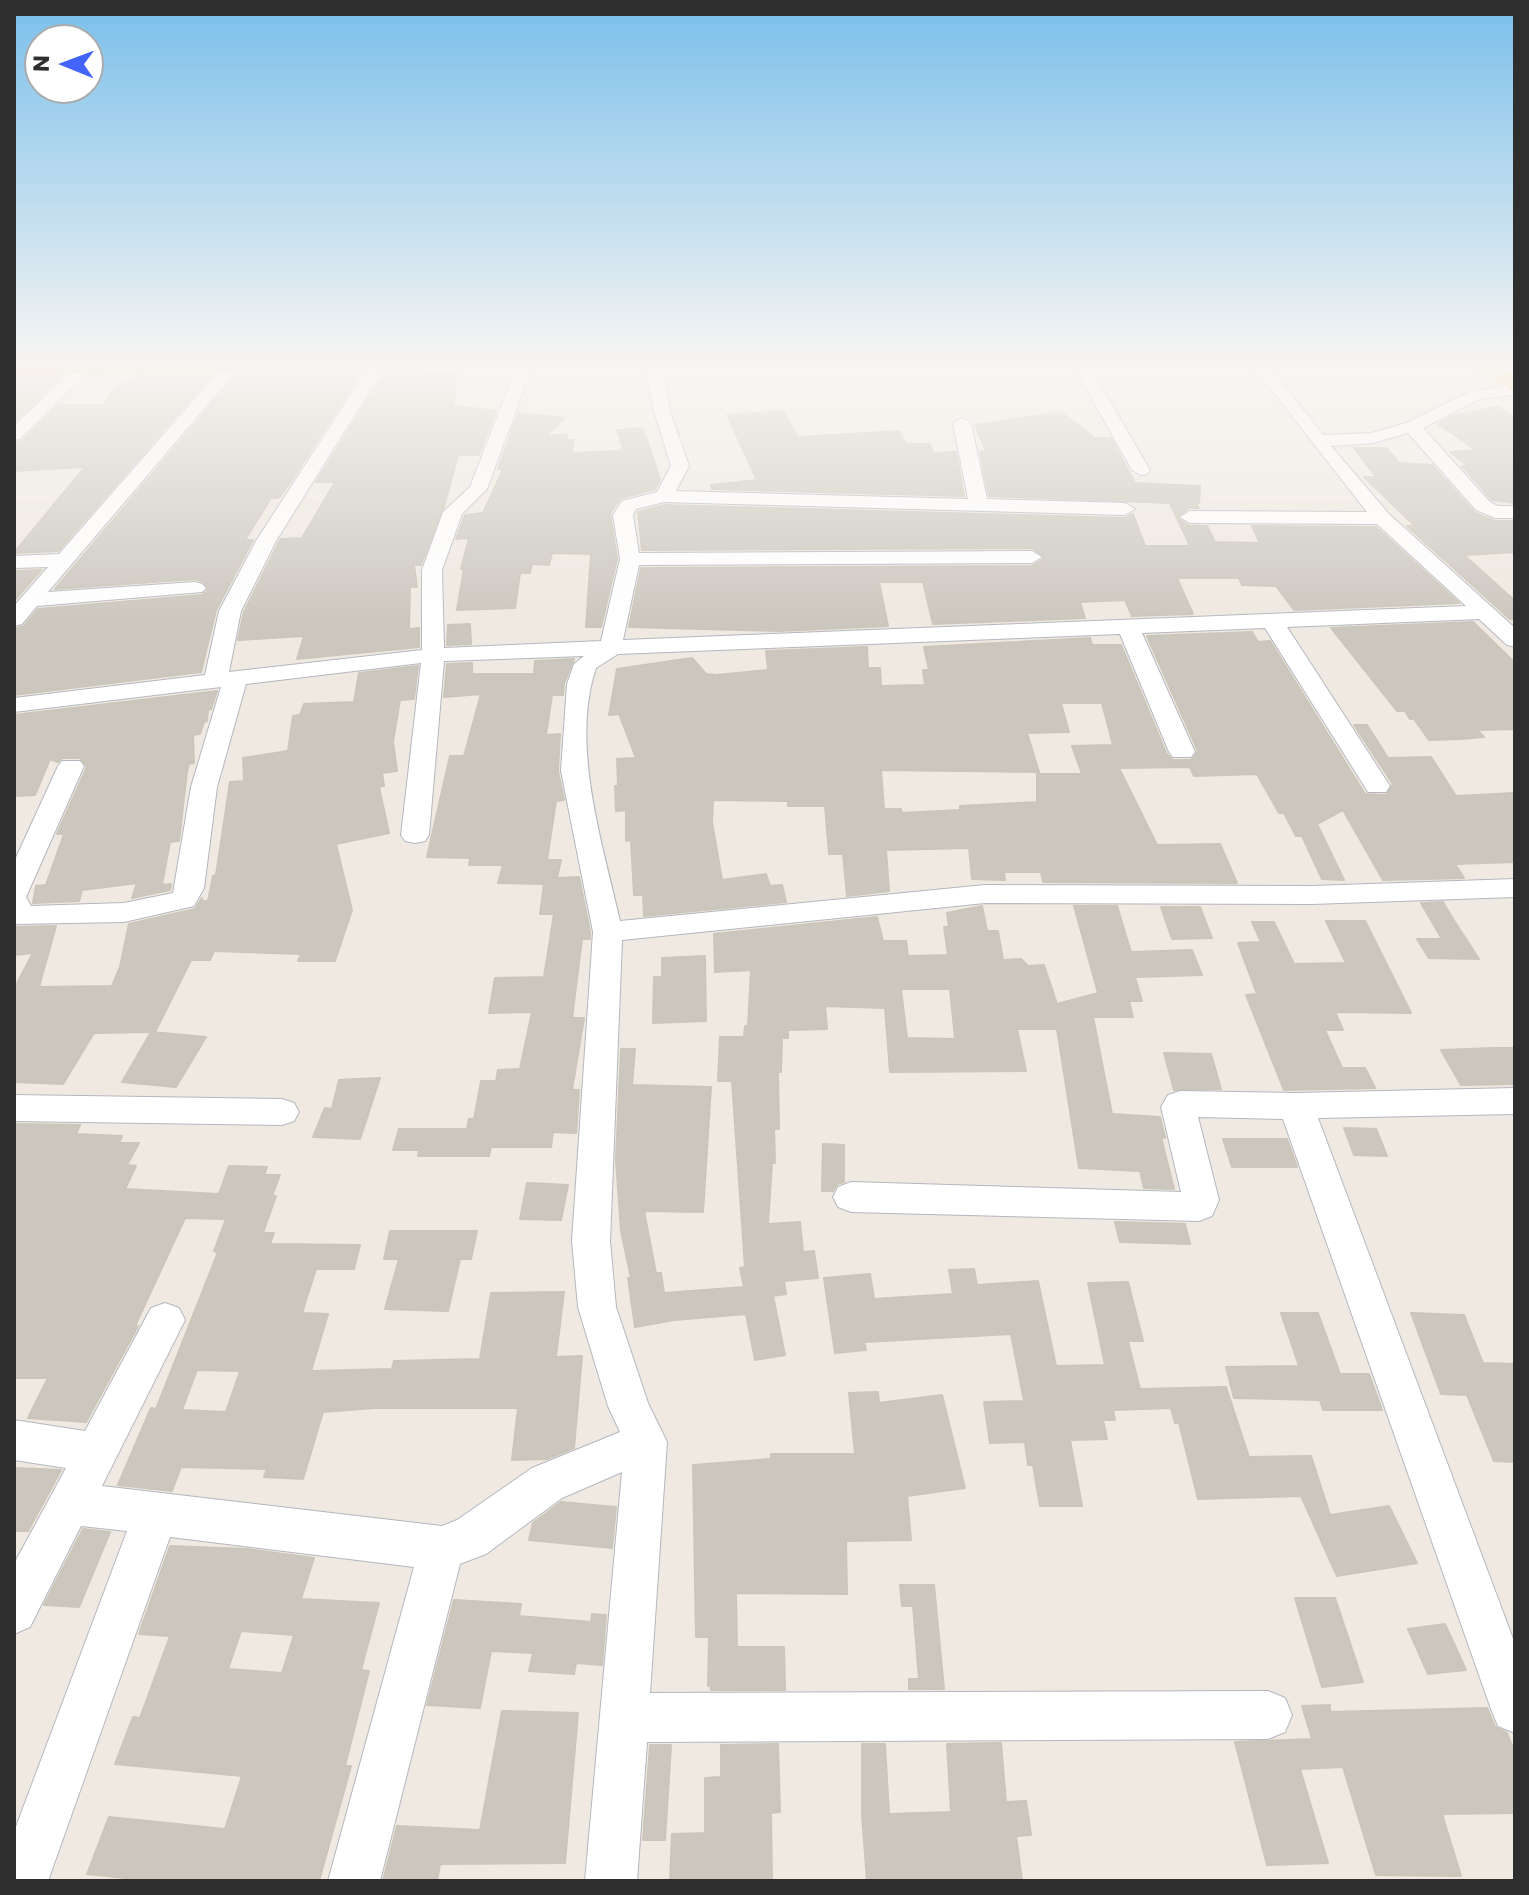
<!DOCTYPE html>
<html>
<head>
<meta charset="utf-8">
<style>
  body { margin:0 }
  #map { position:relative; width:1529px; height:1895px; overflow:hidden; background:#efe9e1; font-family:Poppins,sans-serif }
  canvas { display:block }
  .frame { position:absolute; inset:0; border:16px solid #2e2e2e; pointer-events:none }
  .north { position:absolute; left:24px; top:24px; width:80px; height:80px; box-sizing:border-box; background:#fff; border:2px solid #ababab; border-radius:50%; rotate:271deg; font-size:22px; font-weight:700; line-height:32px; text-align:center; color:#2e2e2e }
  .north::after { content:''; display:block; margin:auto; width:28px; height:36px; background:#4264fb; clip-path:polygon(50% 0,100% 100%,50% 72%,0 100%) }
</style>
</head>
<body>
<div id="map">
<canvas width="1529" height="1895"></canvas>
<div class="frame"></div>
<div class="north">N</div>
</div>
<script>
const context = document.querySelector('canvas').getContext('2d');
context.lineJoin = 'round';
function fill(path, color) { context.fillStyle = color; context.fill(path, 'evenodd'); }
function strokePath(path, color, width, dash) { context.strokeStyle = color; context.lineWidth = width; context.lineCap = dash ? 'butt' : 'round'; context.setLineDash(dash || []); context.stroke(path); }
const building = new Path2D(`
  M456,370l-2,36 42,5 -17,44h-21l-14,52 -23,58h-7l3,22h-7l-1,42 10,-1v19l-122,12 7,-23 -66,4 6,-28 35,-70 2,-3 21,-1 33,-56h-19l69,-110z
  M361,373l-71,110 -11,15h-8l-26,42h8l-37,70 -15,62 -187,23v-66l10,-3 14,-17 164,-14 6,-5 -4,-8 -9,-3 -140,10 182,-215z
  M212,375l-154,176 -44,2 71,-86 -71,4v-28l8,-2 36,-36h45l15,-21h9l7,-8z
  M14,377h47l-47,45z
  M1496,407l19,9v87l-23,-3 -30,-34h6l-18,-14 26,-2 -38,-26 14,-8z
  M783,411l15,26 101,-6 7,13h24l3,9 23,-1 8,44 -252,-7 -1,-4 46,-5 -30,-65z
  M1061,412l34,26h16l24,45 65,3 -1,17h-3l3,5h-11l-11,10 13,8h17l8,16 45,1 -8,-17 124,1 83,76 -165,7 -18,-24 -34,-1 -3,-7h-62l16,36 -61,2 -7,-16 -45,2 5,16 -152,6 -10,-42h-44l9,44 -109,5 -150,-4 12,-59 391,-2 13,-8 -13,-10 -390,2 -4,-38 26,-7 461,13 8,-4 12,32h45l-20,-43 -181,-7 -9,-44 6,-1 -11,-26z
  M518,413l46,5 -18,18 21,-2 -1,6h8l-2,13 48,-2 3,-3 -6,-18 25,-2 6,14 12,38 -5,9 -34,9 -11,15 7,46 -16,68h-15l5,-73 -39,-1 -3,12 -17,-1 -2,9h-10l-5,35 -58,2 7,-41h-3l8,-31 -13,1 9,-24 18,-2 20,-44h-5z
  M1354,448h33l12,15 33,2 43,48 20,8h20v31l-51,3 51,46v18h-5l-103,-93h8l-51,-49h12z
  M41,570l-27,31v-30z
  M1473,622l42,41v66l-38,1 7,7 -23,2 -32,1 -15,-21h-4l-5,-8h-8l-66,-83z
  M470,624l1,20 -24,1 1,-20z
  M1252,632l6,10 12,-1 95,153 21,1 7,-11 -39,-59h13l21,33 43,-1 25,39 59,-3v69l-60,2 9,14 -81,2 -40,-70 -26,14 27,56 -22,-1 -20,-43h-6l-12,-23h-5l-22,-39 -63,2 -4,-9 -71,1 38,77 63,-1 17,39 -194,-1 -2,-10h-37l1,8 -33,-1 -3,-31 -83,2 3,41 -42,5 -4,-42h-14l-4,-48h-37v-5l-75,-1 -1,22 10,58 44,-6 4,12 12,-1 4,17 -142,14 -1,-21h-9l-3,-55 -5,1v-31l-10,1 -1,-25h3l-1,-27 19,-1 -17,-44 -10,1 8,-46 75,-11 14,16 10,1 52,-5 -2,-19 101,-4 1,21h12l1,18 44,-1 -2,-15h6l-5,-23 166,-9 2,7h29l45,108 7,7h18l7,-9 -51,-115zM1061,703h41l11,42 -41,1 10,28h-45v28l-77,4v4l-58,3 -1,-4h-17l-3,-39 158,2 -12,-39 42,-1z
  M574,659l-10,24 -1,12h-11l-6,40 14,-1 -2,37 6,29 -8,1 -9,59h14l-4,18 22,-1 11,55v7h-8l-10,79h12l-12,72h7l-3,43 -23,-1 -2,15h-60l-2,9h-71l1,-6h-26l6,-21h68l2,-10h5l7,-38h15l2,-11 22,-1 12,-57 -43,1 6,-35 49,-1 10,-63h-14l4,-30 -46,-1 5,-18h-34l1,-7 -43,-1 23,-101h14l17,-62 -37,3 3,-33 25,-1v11h62l1,-13z
  M418,666l-4,33 -14,1 -7,41 4,30 -15,2 2,13 -5,1 10,46 -53,11 16,66 -17,51h-37l3,-7 -87,-3 -4,9h-19l-36,72h-3l54,5 -30,50 -54,-5 29,-50 -57,1 -31,51 -49,-2v-93l19,-36 -19,2v-28l42,-1 -17,61 73,-1 8,-19 9,-43 66,-15 7,-11v3h6l5,-25 3,-1 14,-93 14,-1 -1,-23 45,-7 5,-35 7,-1 4,-11 50,-2 5,-29z
  M217,691l-6,18 -3,1 -1,11 -3,1 -4,12 -7,1 1,28 -5,1 -2,8 -8,69 -9,1 -8,43 9,-1 -1,6 -38,8 5,-15 -55,7 -3,11 -46,2 3,-17 10,-1 18,-51h-7l30,-67 -7,-9h-18l-4,4 -8,-3 -15,36 -21,1v-81z
  M1443,902l10,17 26,40 -50,-1 -12,-19h25l-21,-36z
  M982,906l5,25h11l5,29 18,-1 7,7 16,-1 13,39 41,-11 -24,-87h43l14,46 61,-2 10,25 -67,2 7,24h-13l4,16h-40l19,97 48,3 5,21 -4,-1 13,52 -30,-1 -4,-17 -61,-3 -22,-139h-40l9,42 -136,1 -5,-64 -60,-2 2,23 -39,1v8h-6l-1,34h-3l1,57h-5l1,34h-3l-4,61 32,-2 3,30 11,-1 4,27 -34,3 2,13 -13,2 12,59 -30,5 -9,-46 -72,6 -39,7 -7,-49h3l-10,-47 -5,-71 5,-111h14l-3,36 79,2 -8,125 -59,-1 12,62h5l3,20 80,-6 -4,-19 5,-1 -13,-186h-14l2,-44h24l1,-11h3l3,-56 -36,2 -1,-38 163,-17 6,24h23l2,15 40,-1 -4,-28h5l-2,-14zM901,989h49l5,50 -48,-1z
  M1161,907h39l12,31 -40,1z
  M1326,921h39l46,92 -76,-1 8,18h-18l17,38h23l10,20 -91,2 -38,-95 11,-1 -19,-51 23,-1 -9,-20h22l20,42 52,-1z
  M705,956l1,65 -53,2 1,-46h8v-19z
  M1494,1048h21v36l-54,1 -20,-35z
  M1164,1053l47,1 10,35 -47,1z
  M380,1078l-20,61 -47,-2 12,-29 7,1 7,-29z
  M14,1124l66,1 -4,9 46,2 -3,7h20l-12,22 9,1 -11,23 94,5 10,-28 38,1 -3,8h16l-8,21h4l-13,37h11l-4,11 90,1 -6,24h-38l-14,44 26,1 -17,57 81,-2 2,-8 86,-2 11,-66 73,-1 -8,65 26,-1 -8,92 -27,11 -35,1 6,-52h-144l-51,4 -20,67 -39,-2 3,-8 -86,-2 -9,24 -54,-6 33,-77 5,1 62,-157 -4,-1 12,-32 -41,-1 -50,108h3l-52,96 -58,-4 20,-40h-34zM197,1370l43,1 -14,41 -44,-2z
  M1344,1128l32,1 11,27 -33,-1z
  M1223,1139h64l10,28h-65z
  M823,1144l21,1v37l-7,2 -4,7h-11z
  M527,1183l41,2 -7,35 -41,-1z
  M1115,1222l70,2 5,20 -70,-2z
  M390,1231h87l-6,28h-11l-12,52 -63,-2 14,-50h-15z
  M974,1269l3,16 61,-4 18,85 49,-1 -17,-82 40,-1 15,59h-15l12,48 86,-2 23,70 62,-1 19,59 59,-9 28,57 -80,13 -36,-80 -103,3 -19,-76h-4l-4,-15 -58,2 2,10h-12l4,19 -37,1 12,66h-42l-7,-41h-5l-3,-23 -35,1 -6,-41 40,-1 -13,-67 -147,8 2,8 -31,3 -11,-75 46,-4 4,25 79,-5 -4,-24z
  M1281,1313h37l22,61h29l13,36h-59l-3,-10 -86,-2 -8,-31 73,-1z
  M1411,1313l53,2 19,48 32,1v98l-21,-1 -27,-66 -26,-1z
  M878,1392l1,11 63,-8 23,93 -58,8 4,44 -65,1 1,53 -111,-1 1,54h47l1,43h-74v-4h-3l1,-49h-13l-3,-172 78,-6v-5h84l-6,-61z
  M14,1468l47,2 -33,61h-14z
  M561,1502l55,5 -4,41 -83,-8 4,-17z
  M83,1529l27,3 -31,75 -35,-2z
  M170,1546l76,3 68,9 -13,41 78,4 -18,67 8,1 -24,95h6l-32,115h-165l-67,-7 22,-57 116,12 17,-53 -127,-12 18,-47 7,1 30,-82 -31,-2zM241,1631l53,4 -12,38 -54,-4z
  M900,1585h34l10,104h-35v-10h10l-6,-73h-11z
  M1295,1598h40l28,84 -41,5z
  M454,1600l67,4 -2,12 72,6 1,-8 14,1 -4,50 -26,-2 -2,11 -45,-3 4,-18 -42,-2 -11,57 -53,-3z
  M1445,1624l21,46 -38,4 -20,-45z
  M1330,1705v7l157,-4 8,19 12,6 8,20v60l-73,1 19,62 -85,-1 -33,-108 -43,2 28,94 -61,2 -32,-123 77,-3 -10,-33z
  M502,1711l76,2 -13,150 -125,1 -3,17h-54l14,-55 83,4z
  M1001,1743l5,59 20,-1 5,34 -15,1 6,44 -155,1 -5,-66v-71h23l4,70 62,-2 -4,-68z
  M778,1744l2,68 -9,1 1,68h-102l2,-47 33,-1v-55l16,-1v-32z
  M650,1745h21l-6,95h-22z`);
const minor = new Path2D(`
  M227,362h12l2,3 -193,227 147,-10 7,2 4,4 -4,4 -165,14 -15,18 -8,2v-20l34,-39 -34,1v-12l45,-2z
  M372,362l15,1 -111,178 -35,70 -12,61 193,-22v-80l21,-58 27,-25 48,-125h16l-47,127 -25,25 -20,56 2,78 157,-7 19,-82 -7,-44 9,-14 35,-9 14,-26 -17,-55 -11,-49h17l2,3 8,46 19,55 -13,25 292,8 -15,-76 9,-5 9,5 16,76 138,4 10,6 -10,6 -461,-13 -28,7 -3,6 6,38 393,-2 10,6 -10,6 -393,2 -16,75 843,-34 -89,-82 -187,-1 -10,-6 10,-6 177,1 -117,-150h16l57,73 49,-2 34,-10 63,-31 46,-7v10l-36,4 -56,29 67,74 8,4h17v12h-20l-19,-8 -68,-77 -35,10 -42,3 58,68 126,114v19l-8,-2 -28,-26 -192,8 103,159 -4,6h-18l-103,-164 -123,5 53,119 -4,5h-18l-4,-5 -49,-118 -502,20 -22,14c-26,77 7,176 24,253l365,-36 327,1 203,-7v18l-203,7 -327,-1 -363,37 -12,301 6,66 32,96 19,39 -17,251 618,-2 17,7 7,17 -7,17 -17,7 -621,3 -10,139h-52l37,-409 -60,26 -76,56 -26,10 -80,317h-52l86,-314 -244,-30 -122,344h-34v-49l113,-301 -46,-5 -51,101 -16,7v-70l52,-96 -52,-8v-40l71,11 66,-123 14,-5 14,5 6,12 -83,166 340,40 15,-6 75,-52 88,-36 -12,-26 -30,-99 -6,-66 21,-309 -32,-161 6,-87 7,-20 10,-8 -140,5 -15,174 -4,6 -10,2 -10,-2 -4,-6 20,-172 -175,21 -29,103 -13,101 -10,18 -70,16 -110,2v-62l44,-96 4,-5h18l4,5 -58,131 5,9 93,-3 49,-10 18,-106 30,-100 -207,25v-14l191,-23 14,-64 37,-70z
  M1071,362h16l63,108 -3,4 -6,1 -9,-5z
  M80,363l9,-1 5,4 -74,73 -6,1v-14z
  M1515,1088v26l-197,4 197,526v89l-17,-7 -7,-17 -208,-590 -85,-2 21,83 -7,16 -13,5 -348,-9 -13,-5 -5,-10 5,-10 13,-5 330,10 -20,-85 7,-12 12,-4 116,2z
  M14,1095l268,4 12,4 5,9 -5,9 -12,4 -268,-4z`);
const major = new Path2D(`
  M1467,362h24l24,15v15z`);
const highway = new Path2D(`
  M14,362h418l-3,5 -8,2 -407,5z`);
fill(building, '#cbc7bf');
strokePath(building, '#cbc5ba', 2);
strokePath(minor, '#b4b7c1', 2);
strokePath(major, '#c9c9c9', 2);
strokePath(highway, '#c9c9c9', 2);
fill(minor, '#fff');
fill(major, '#f2d163');
fill(highway, '#ffa35c');
const sky = context.createLinearGradient(0, 0, 0, 627);
sky.addColorStop(0, '#7abfeb');
sky.addColorStop(0.58, '#f8f5f2');
sky.addColorStop(1, '#f8f5f200');
context.fillStyle = sky;
context.fillRect(0, 0, 1529, 627);
</script>
</body>
</html>
